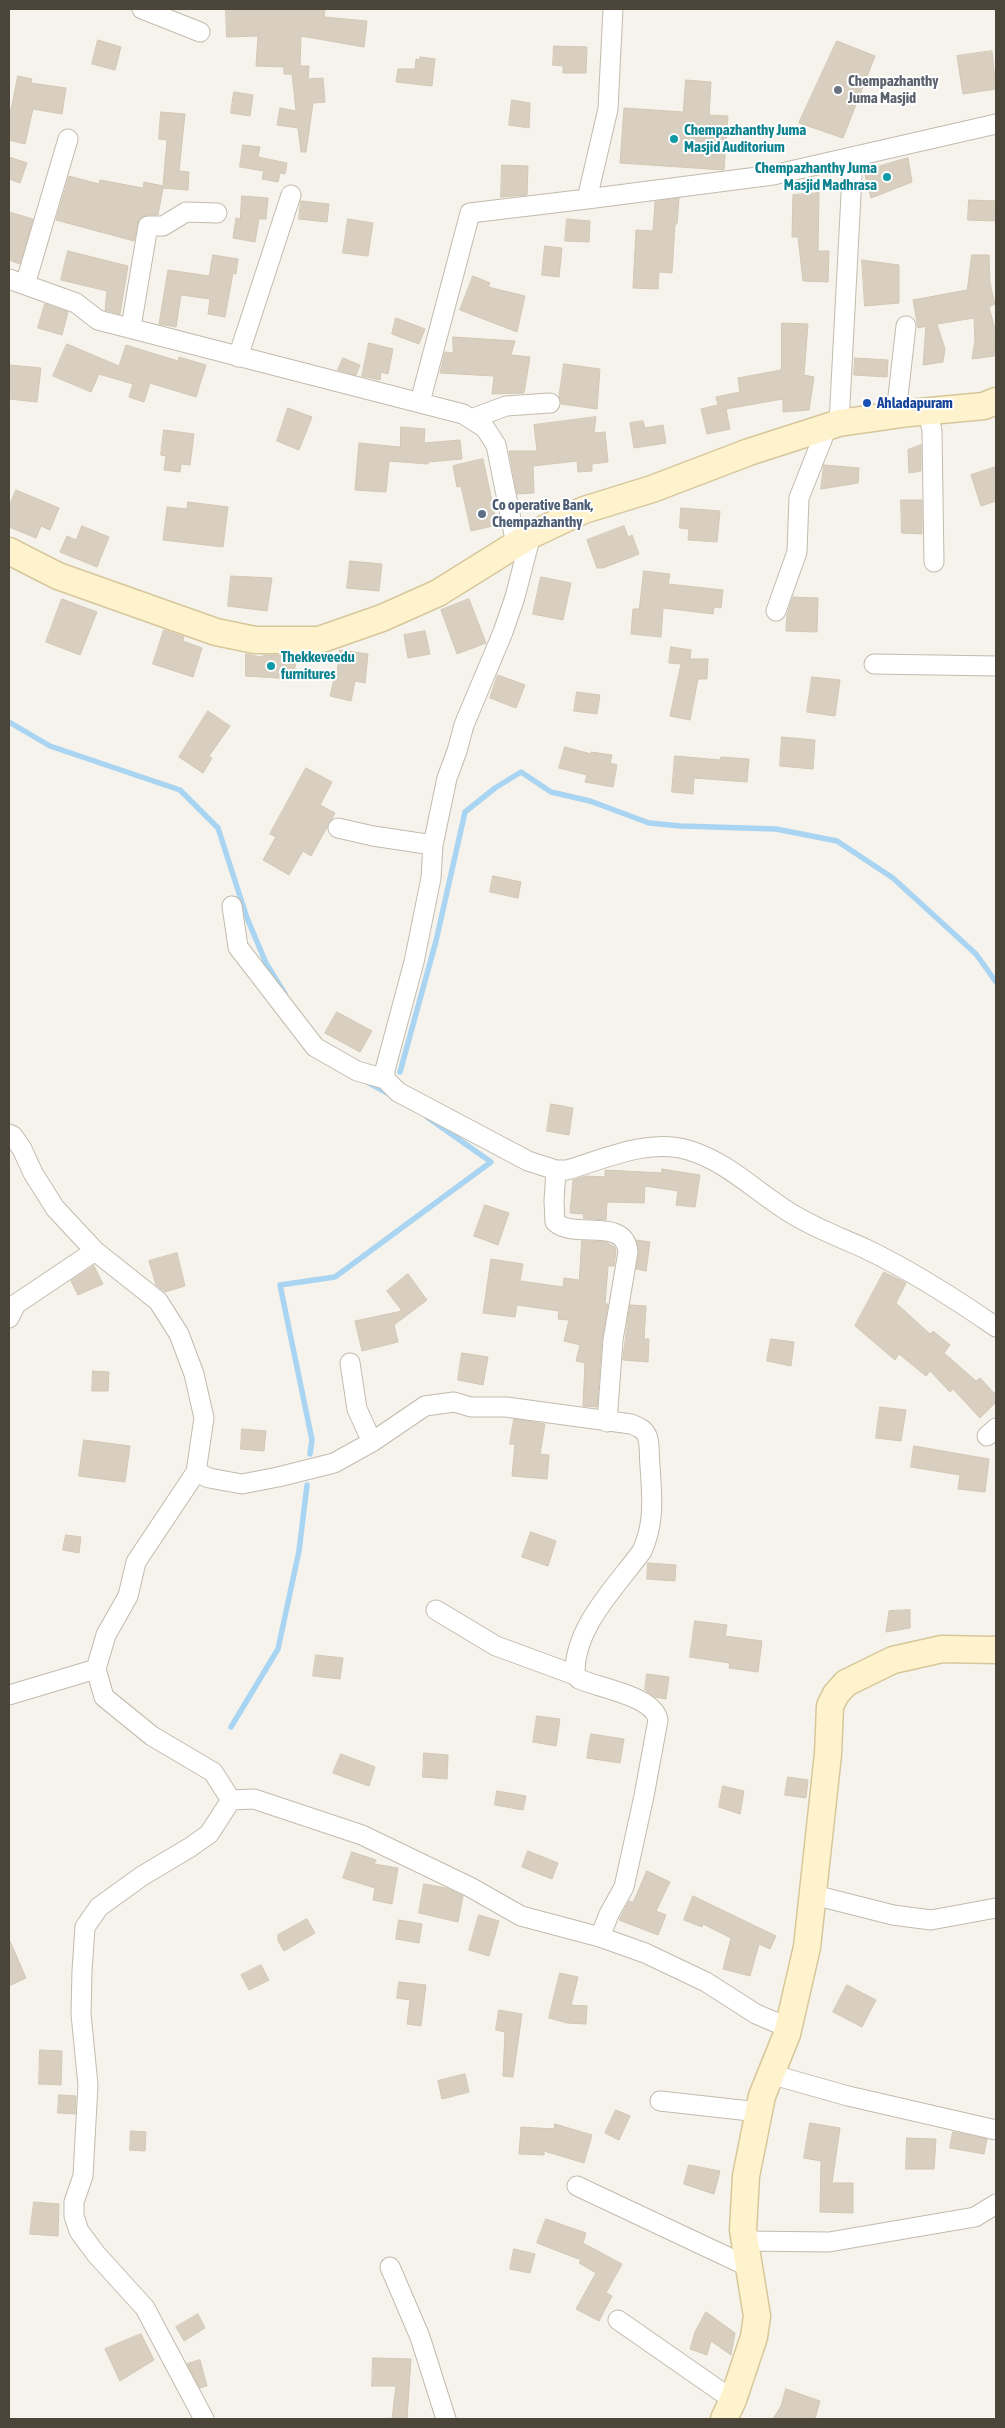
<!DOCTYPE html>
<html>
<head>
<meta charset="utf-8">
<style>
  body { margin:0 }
  #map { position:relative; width:1005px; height:2428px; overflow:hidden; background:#f6f3ec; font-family:"Asap Condensed",sans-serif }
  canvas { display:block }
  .frame { position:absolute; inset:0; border:10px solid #4b4439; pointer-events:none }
</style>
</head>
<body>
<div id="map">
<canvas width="1005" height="2428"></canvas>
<div class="frame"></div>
</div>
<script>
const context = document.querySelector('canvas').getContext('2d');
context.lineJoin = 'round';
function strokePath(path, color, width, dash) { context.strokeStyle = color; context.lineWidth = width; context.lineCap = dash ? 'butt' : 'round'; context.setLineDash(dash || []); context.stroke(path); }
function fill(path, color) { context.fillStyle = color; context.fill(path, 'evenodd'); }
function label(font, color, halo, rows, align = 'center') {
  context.font = font + ' "Asap Condensed",sans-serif'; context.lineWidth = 4; context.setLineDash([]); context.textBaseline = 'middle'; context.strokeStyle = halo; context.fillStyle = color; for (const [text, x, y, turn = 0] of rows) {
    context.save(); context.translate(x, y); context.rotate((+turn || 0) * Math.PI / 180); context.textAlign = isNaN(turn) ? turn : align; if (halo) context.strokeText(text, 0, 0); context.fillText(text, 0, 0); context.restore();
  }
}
const stream = new Path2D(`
  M9,722l41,24 130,44 38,38 29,90 19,45 19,31
  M400,1072l36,-131 29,-129 30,-24 26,-16 30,20 39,9 59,22 32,3 95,3 61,12 56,37 83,76 20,28
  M369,1083l20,11
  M310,1454l2,-14 -32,-155 55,-8 156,-115 -64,-45
  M231,1727l47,-78 21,-98 8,-66`);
const building = new Path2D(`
  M226,9h99l-1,8 43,4 -3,26 -63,-11 -1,30h9l-1,13 15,-1 2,24 -12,1 -7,49h-5l-3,-24 -21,-3 3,-17 16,3 -4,-37h-8v-7l-28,-1 2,-30 -31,1z
  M98,40l23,7 -6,23 -23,-6z
  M837,41l38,15 -32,82 -44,-15z
  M554,46l33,1 -1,26h-23v-7l-10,-1z
  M992,51l4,38 -33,5 -6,-38z
  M420,57l15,2 -3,27 -36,-4 2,-13h17l1,-10 4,1z
  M18,76l14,3 -1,4 35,5 -4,26 -29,-5 -8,35 -16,-4v-31h2z
  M686,80l25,2 -2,33 19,1 -4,54 -104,-7 4,-55 59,4z
  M234,92l19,3 -3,21 -19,-3z
  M512,100l18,3 -1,25 -20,-3z
  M161,112l24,2 -6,57 10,1 -1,18 -25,-2 -5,27h-10l-9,4 -5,22 -78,-21 13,-44 30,8 1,-4 43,8 1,-6 19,4 4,-46 -8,-1z
  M243,145l17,2 -2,10 29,6 -2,11 -5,-1 -2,9 -16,-3 2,-8 -24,-4z
  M9,157l18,6 -7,20 -11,-4z
  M908,158l4,24 -41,16 -7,-27z
  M502,165l26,1 -1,29 -26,2z
  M819,193l-1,58h11l-1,31 -25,-1 -5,-44h-6l1,-42z
  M242,196l26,2 -2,21h-7l-4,23 -22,-4 3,-20 4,1z
  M679,198l-2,26h-2l-3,49 -13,-1 -1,17 -25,-1 3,-58 17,1 2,-29z
  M969,200l27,1v20l-28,-1z
  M301,201l28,3 -2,18 -28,-3z
  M9,212l24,7 -13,45 -11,-4z
  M348,219l25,4 -5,33 -25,-3z
  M567,219l23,2 -1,21 -24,-1z
  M545,246l17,2 -3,29 -17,-2z
  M68,251l60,15 -8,48 -15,-4 2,-19 -46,-11z
  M213,255l25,4 -2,15 -3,-1 -8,44 -17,-3 2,-15 -29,-4 -5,32 -17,-3 9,-54 41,6z
  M972,255h17l1,28 5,21 -6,3 7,26 -2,23 -22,3 3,-18 -1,-23 -37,6 8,25 -2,13 -20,3 3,-39 -8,2 -5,-28 54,-10z
  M862,260l37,5v38l-34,3z
  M473,276l17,7 -2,4 37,9 -8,36 -57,-22z
  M45,304l23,8 -6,23 -24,-7z
  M396,318l29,11 -6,15 -27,-10z
  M782,323l26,1 -4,51 10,2 -5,33 -26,2v-13l-57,10 4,20 -23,5 -6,-25 17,-4 -2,-8 24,-5 -2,-14 43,-8z
  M453,337l62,4 -4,14 19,2 -6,36 -32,1 2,-18 -54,-3 5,-21 8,1z
  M369,343l24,6 -5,25 -7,-2 -1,8 -18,-4z
  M67,344l52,22 7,-21 52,16 1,-4 27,8 -10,32 -46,-14 -6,19 -15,-5 4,-13 -34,-10 -8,18 -38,-16z
  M343,358l17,7 -4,10 -18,-5z
  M855,358l33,2 -1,17 -33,-2z
  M564,364l36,5 -3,40 -36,-5 -2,-7z
  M9,365l32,3 -4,34 -28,-3z
  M288,408l24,9 -13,33 -22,-9z
  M596,417l-2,16 11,-1 3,30 -16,2v7l-14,1 -1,-11 -44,5 1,27 -17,1 -8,-43h28l-3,-26z
  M643,421l2,7 18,-3 3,18 -32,5 -4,-25z
  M401,427l24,2 -1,14 36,-3 2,19 -34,3v2l-39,-3 -3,31 -31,-2 4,-47 41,4z
  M164,430l30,4 -4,31 -9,-1 -1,8 -16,-2 2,-14 -5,-1z
  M921,445v26l-12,2 -1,-23z
  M483,459l14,66 -26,6 -10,-45 -4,1 -4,-21z
  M824,465l35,3 -1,15 -37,6z
  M996,467v34l-15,5 -10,-31z
  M16,490l43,18 -9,22 -9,-4 -5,12 -27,-11v-20z
  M901,500h21v34l-20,-1z
  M188,502l40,5 -5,40 -60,-7 4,-33 20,2z
  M681,508l39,3 -3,31 -29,-2 1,-11 -9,-1z
  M82,526l27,11 -12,30 -37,-15 7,-16 9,4z
  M624,526l4,11 4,-2 7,19 -36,14h-6l-10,-28z
  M350,561l32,3 -3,27 -32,-3z
  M644,571l26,3 -2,10 55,6 -2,18 -7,-1 -1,7 -50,-6 -2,29 -30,-3 2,-25h6z
  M231,576l41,2 -5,33 -39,-5z
  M541,577l30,6 -8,37 -30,-6z
  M793,597l25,1 -1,34 -31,-1 1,-16z
  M62,599l35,13 -17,43 -34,-13z
  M469,599l17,44 -29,11 -16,-44z
  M164,630l20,7 -1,4 19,7 -9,29 -40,-13z
  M425,631l5,23 -22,4 -4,-23z
  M671,647l20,3 -1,9h18l-1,20h-9l-8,41 -20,-4 11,-52 -12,-1z
  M340,650l28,4 -3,29 -10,-2 -4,20 -21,-5 4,-17h2z
  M246,654l14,3 6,-2h31l-4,24 -47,-3z
  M498,675l27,10 -9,23 -26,-10z
  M812,677l28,3 -5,36 -28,-4z
  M577,692l23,3 -3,19 -23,-3z
  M208,711l22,15 -21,30 3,2 -9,15 -24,-16z
  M782,737l33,3 -2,29 -33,-3z
  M565,747l26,7v-2l21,3 -2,8 7,2 -4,22 -28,-5 2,-7 -28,-7z
  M675,756l45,4 1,-3 28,2 -2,23 -53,-4 -1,16 -21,-2z
  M306,768l26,14 -12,23 15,8 -24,43 -8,-5 -14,24 -26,-15 13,-23 -6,-3z
  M493,876l28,6 -3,16 -28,-6z
  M337,1012l35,19 -12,21 -35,-19z
  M551,1104l22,4 -4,27 -22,-4z
  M662,1169l38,6 -5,32 -19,-2 2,-14 -33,-5 -1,17 -37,-1 -1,18 -23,-2 1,-4 -14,-1 3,-33 13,-4 19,1v-7l57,3z
  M485,1205l24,8 -11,32 -24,-9z
  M636,1240l14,2 -4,29 -10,-2 3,-16z
  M582,1241l24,1 9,5 1,6 -2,13h-6l-3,38h3l-6,35 -5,68 -14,-1 2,-43 -9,-2 4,-16 -16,-4 5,-21 -11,-1 1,-8 -42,-6 -2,12 -32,-4 8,-54 32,5 -3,17 43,6 1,-9 15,2z
  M177,1253l8,33 -20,6 -9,-7 -7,-24z
  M94,1266l9,18 -25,11 -7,-14z
  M884,1272l22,11 -10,20 34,31 3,-3 17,14 -6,8 32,28 4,-3 16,17v7l-16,16 -27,-29 -3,3 -20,-21 -4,5 -27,-22 -4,6 -40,-34z
  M408,1274l19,26 -33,25 4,17 -36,9 -7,-30 47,-10 -15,-20z
  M630,1305l16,1 -2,33h5l-1,23 -25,-2z
  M771,1339l23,3 -3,24 -24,-5z
  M462,1353l26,4 -5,28 -25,-5z
  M93,1371l16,1 -1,19h-16z
  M880,1407l26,3 -5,31 -25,-3z
  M514,1419l31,5 -5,30 9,1 -2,24 -35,-3 3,-32h-5z
  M242,1429l24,2 -2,20 -23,-2z
  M84,1440l46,6 -5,36 -46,-6z
  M914,1446l75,13 -4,33 -27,-3 2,-14 -49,-8z
  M531,1532l25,9 -8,25 -26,-9z
  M66,1535l15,2 -2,16 -16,-3z
  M648,1563l28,2 -1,16 -28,-2z
  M910,1610v18l-24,4 3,-21z
  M695,1621l32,4 -2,11 37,5 -4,31 -29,-4 1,-5 -40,-6z
  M316,1655l27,3 -3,21 -27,-3z
  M647,1674l22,3 -3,22 -11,-2 -10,-7z
  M537,1716l23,3 -4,27 -23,-4z
  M591,1734l33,5 -4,24 -33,-5z
  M424,1753l24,2 -1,24 -24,-2z
  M341,1754l34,13 -6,19 -36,-13z
  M788,1777l20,3 -2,18 -21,-3z
  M723,1786l21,5 -4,23 -21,-7z
  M497,1791l29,5 -3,14 -28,-5z
  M528,1851l30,12 -6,16 -30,-12z
  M352,1852l24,8 -2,4 24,4 -6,36 -19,-4 2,-12 -32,-10z
  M647,1871l23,11 -14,29 10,4 -8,20 -39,-15 10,-19 4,1z
  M424,1884l22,4 17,8 -5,26 -39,-9z
  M693,1896l83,40 -6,13 -11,-5 -9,32 -27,-7 8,-31 -28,-14 -1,3 -18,-7z
  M479,1915l20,6 -10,35 -20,-6z
  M307,1919l8,14 -31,18 -6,-10v-6z
  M399,1920l23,4 -3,19 -23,-4z
  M9,1939l17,39 -17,8z
  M261,1965l8,15 -20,10 -8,-15z
  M560,1973l18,4 -7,28 16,1 -1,18 -19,-1 -18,-5z
  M399,1982l27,3 -5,41 -14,-2 3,-24 -13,-2z
  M847,1985l29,15 -14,27 -29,-15z
  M499,2010l23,4 -9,63 -10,-1 2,-44 -9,-2z
  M40,2050l22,1 -1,34 -22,-1z
  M465,2074l4,18 -27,7 -4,-18z
  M59,2095l17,1 -1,18 -17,-1z
  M616,2110l14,6 -11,24 -14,-7z
  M810,2123l30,5 -8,55h21v30l-33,-1 1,-51 -17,-3z
  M555,2124l37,11 -8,28 -40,-12v4l-25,-1 2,-27 33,2z
  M131,2131l15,1 -1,19 -15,-1z
  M953,2132l34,7 -3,15 -34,-6z
  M907,2138l29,1 -2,30h-28z
  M689,2165l31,6 -6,23 -30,-10z
  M34,2202l25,2 -1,32 -28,-2z
  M546,2219l40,14 -3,10 39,21 -16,29 6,3 -13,25 -23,-12 20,-36 -17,-10 2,-3 -44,-17z
  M514,2249l21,5 -5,19 -20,-4z
  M706,2312l29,21 -4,22 -20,-14 -4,14 -17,-6 5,-17z
  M198,2314l7,14 -21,13 -8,-14z
  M141,2334l13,26 -34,21 -15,-32z
  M373,2358l38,1 -4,60h-15l4,-33h-24z
  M200,2360l7,26 -7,2 -13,-24z
  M786,2389l34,12 -5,18h-42l8,-13z`);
const minor = new Path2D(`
  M142,9l58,23
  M613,9l-5,100 -21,90 186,-24 223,-51
  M9,279l67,24 22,17 365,94 22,14 11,17 20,99
  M25,285l43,-146
  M131,327l17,-101h15l23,-14 31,1
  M238,357l53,-162
  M420,402l50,-189 117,-14
  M928,411l4,20 2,131
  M896,414l10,-88
  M471,419l35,-13 44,-3
  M839,423l14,-266
  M531,535l-16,62 -12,35 -39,93 -7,26 -10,27 -14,67 -2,33 -17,84 -29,108v9l13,13 130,69 28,9h11c37,-11 82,-32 121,-20 41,12 70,44 106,65 23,14 48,23 72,34 46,22 88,49 130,78
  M776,611l21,-59 2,-54 28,-71
  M874,664l122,2
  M338,828l35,8 60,9
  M232,906l6,41 77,100 42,24 28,8
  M9,1134l4,2 9,13 11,24 22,35 40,43 63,50 21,33 15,40 10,44 -8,54 -60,90 -8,34 -22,39 -10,34 8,28 48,39 61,36 18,28 23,-1 108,36 108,52 51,29 79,21 45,16 61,29 50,32 33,14
  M556,1170l-2,31 1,21c20,18 70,-6 73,30l-15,88 -6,82
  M9,1318l7,-14 79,-53
  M350,1363l7,46 15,33
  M987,1436l9,-8
  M196,1472l13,6 33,6 36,-7 56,-14 38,-21 53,-36 29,-4 17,5h35l125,17c8,3 15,6 17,15 2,8 1,19 2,27 2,30 5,57 -8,85 -26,36 -69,77 -67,124l4,4c20,9 75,17 79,41l-14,76 -20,91 -15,27 -9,23
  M436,1610l60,36 79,29
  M9,1695l87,-26
  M814,1895l79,20 38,5 65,-12
  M770,2074l78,22 148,34
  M660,2101l99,11
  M577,2186l172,81
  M745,2241l84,1 146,-25 21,-13
  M390,2267l30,70 26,82
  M618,2320l115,80
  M204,2419l-59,-111 -49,-54 -17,-23 -5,-15v-14l9,-26 5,-91 -7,-71 1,-43 3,-44 14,-20 43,-31 47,-28 20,-14 22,-34`);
const secondary = new Path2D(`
  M9,551l49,25 158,56 39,8h64l63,-22 56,-25 93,-58 53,-25 68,-21 97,-37 90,-29 70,-10 75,-7 12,-5
  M724,2419l9,-19 21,-63 3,-21 -14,-86 3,-54 16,-80 25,-62 20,-87 21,-193 2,-48 6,-12 10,-11 47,-23 49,-11 54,1`);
const markers = [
  [838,90,5,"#6b7280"],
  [674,139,5,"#0f9aa8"],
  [887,177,5,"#0f9aa8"],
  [867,403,5,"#1a4fb4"],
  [482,514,5,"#5c6f8a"],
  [271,666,5,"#0f9aa8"]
];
const worshipNames = [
  ["Chempazhanthy",848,81],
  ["Juma Masjid",848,98]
];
const cultureNames = [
  ["Chempazhanthy Juma",684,130],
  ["Masjid Auditorium",684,147],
  ["Chempazhanthy Juma",877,168,"right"],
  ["Masjid Madhrasa",877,185,"right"],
  ["Thekkeveedu",281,657],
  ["furnitures",281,674]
];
const transitNames = [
  ["Ahladapuram",877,403]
];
const serviceNames = [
  ["Co operative Bank,",492,505],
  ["Chempazhanthy",492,522]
];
strokePath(stream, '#a9d4f2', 5.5);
fill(building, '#d8cfc1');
strokePath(building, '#d3c7b4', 1);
strokePath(minor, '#c2bbae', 21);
strokePath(secondary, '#d6c79b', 29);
strokePath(minor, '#fff', 19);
strokePath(secondary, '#fff3cd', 26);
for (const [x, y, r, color] of markers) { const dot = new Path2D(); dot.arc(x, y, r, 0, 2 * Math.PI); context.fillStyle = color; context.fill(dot); strokePath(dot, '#fff', 2); }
label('bold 15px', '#5b616d', '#fff', worshipNames, 'left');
label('bold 15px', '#0d838f', '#fff', cultureNames, 'left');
label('bold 15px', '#164399', '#fff', transitNames, 'left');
label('bold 15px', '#4e5e75', '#fff', serviceNames, 'left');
</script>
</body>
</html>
